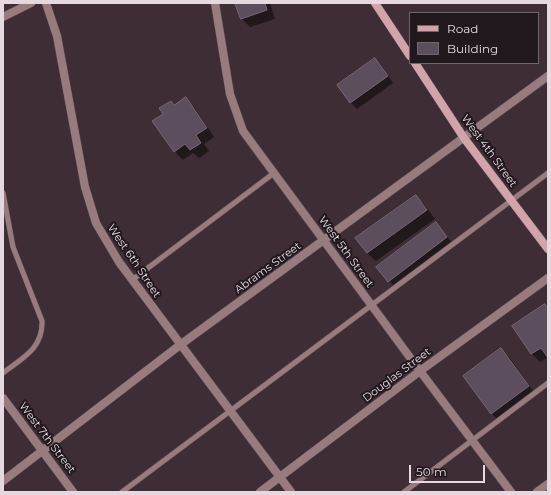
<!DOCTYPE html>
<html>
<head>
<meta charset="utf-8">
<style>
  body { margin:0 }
  #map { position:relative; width:551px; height:495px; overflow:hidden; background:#3f2d36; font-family:Montserrat,sans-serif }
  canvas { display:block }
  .frame { position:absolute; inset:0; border:4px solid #e5d9df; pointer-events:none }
  .legend { position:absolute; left:409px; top:12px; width:130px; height:52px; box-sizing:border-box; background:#20181c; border:1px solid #6f656a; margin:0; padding:5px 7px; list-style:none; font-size:12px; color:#e5d9df }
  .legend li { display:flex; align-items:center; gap:8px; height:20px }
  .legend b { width:20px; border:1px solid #6f656a }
  .scale { position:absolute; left:409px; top:465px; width:76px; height:18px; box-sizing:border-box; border:2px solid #e5d9df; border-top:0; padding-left:5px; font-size:12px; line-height:14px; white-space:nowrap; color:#e5d9df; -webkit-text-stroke:3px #20181c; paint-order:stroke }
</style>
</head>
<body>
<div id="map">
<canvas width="551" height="495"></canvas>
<div class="frame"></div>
<ul class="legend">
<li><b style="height:5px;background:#d0a4aa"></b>Road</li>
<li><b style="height:11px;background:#5d4e5d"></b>Building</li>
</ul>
<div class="scale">50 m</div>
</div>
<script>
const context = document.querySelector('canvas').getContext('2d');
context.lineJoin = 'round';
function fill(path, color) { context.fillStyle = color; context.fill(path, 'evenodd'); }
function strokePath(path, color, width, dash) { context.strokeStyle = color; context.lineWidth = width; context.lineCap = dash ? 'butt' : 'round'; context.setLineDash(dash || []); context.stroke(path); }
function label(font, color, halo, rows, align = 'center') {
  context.font = font + ' Montserrat,sans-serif'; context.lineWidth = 4; context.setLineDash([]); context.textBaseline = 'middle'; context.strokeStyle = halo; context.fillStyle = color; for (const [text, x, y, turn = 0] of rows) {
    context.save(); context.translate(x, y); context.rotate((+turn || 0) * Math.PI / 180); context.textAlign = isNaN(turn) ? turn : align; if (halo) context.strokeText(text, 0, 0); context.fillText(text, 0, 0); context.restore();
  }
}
const shadow = new Path2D(`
  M236,3h34l5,16 -25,8 -8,-8z
  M375,59l6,6 12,18 -36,26 -7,-7z
  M186,98l8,9 20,30 -10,7 5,7 -10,7 -6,-5 -10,7 -9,-9v-45z
  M416,196l8,8 11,15 -59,42 -9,-8z
  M435,223l20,23 -58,44 -19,-23z
  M548,308v49l-8,5 -8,-8 -18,-28z
  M501,350l9,8 26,37 -36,27 -9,-9z`);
const building = new Path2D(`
  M235,3h30l2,7 -26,9z
  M375,58l13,18 -38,27 -13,-18z
  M186,97l21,31 -11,7 5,8 -11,7 -5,-6 -11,8 -22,-31 11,-7 -4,-6 12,-7 3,4z
  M416,195l11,15 -60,43 -12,-15z
  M436,222l11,15 -59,45 -12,-15z
  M545,304l3,4v50l-7,-10 -10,6 -19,-28z
  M501,348l28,38 -38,28 -28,-38z`);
const lane = new Path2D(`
  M3,193l10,54 29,74c1,28 -20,37 -39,52
  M132,280l142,-107
  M122,492l426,-319
  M404,492l144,-109`);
const street = new Path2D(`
  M46,3l11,33 28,151 11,36 23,39 172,230
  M215,3l15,91 13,37 177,240 91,121
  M3,17l28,-14
  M3,398l70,94
  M3,481l177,-136 368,-269
  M260,492l160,-121 128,-93
  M537,492l11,-8`);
const secondary = new Path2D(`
  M375,3l35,53
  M415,63l49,75 84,111`);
const streetNames = [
  ["West 4th Street",489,151,54],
  ["West 5th Street",346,252,54],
  ["West 6th Street",134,261,56],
  ["Abrams Street",268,268,-36],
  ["Douglas Street",397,375,-37],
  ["West 7th Street",47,438,53]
];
fill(shadow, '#0007');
fill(building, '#5d4e5d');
strokePath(building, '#766676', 1);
strokePath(lane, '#5a4951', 6);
strokePath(street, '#5a4951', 9);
strokePath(secondary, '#5a4951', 9);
strokePath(lane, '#977b7f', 5);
strokePath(street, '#977b7f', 8);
strokePath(secondary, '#d0a4aa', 8);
label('11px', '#e5d9df', '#20181c', streetNames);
</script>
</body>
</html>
